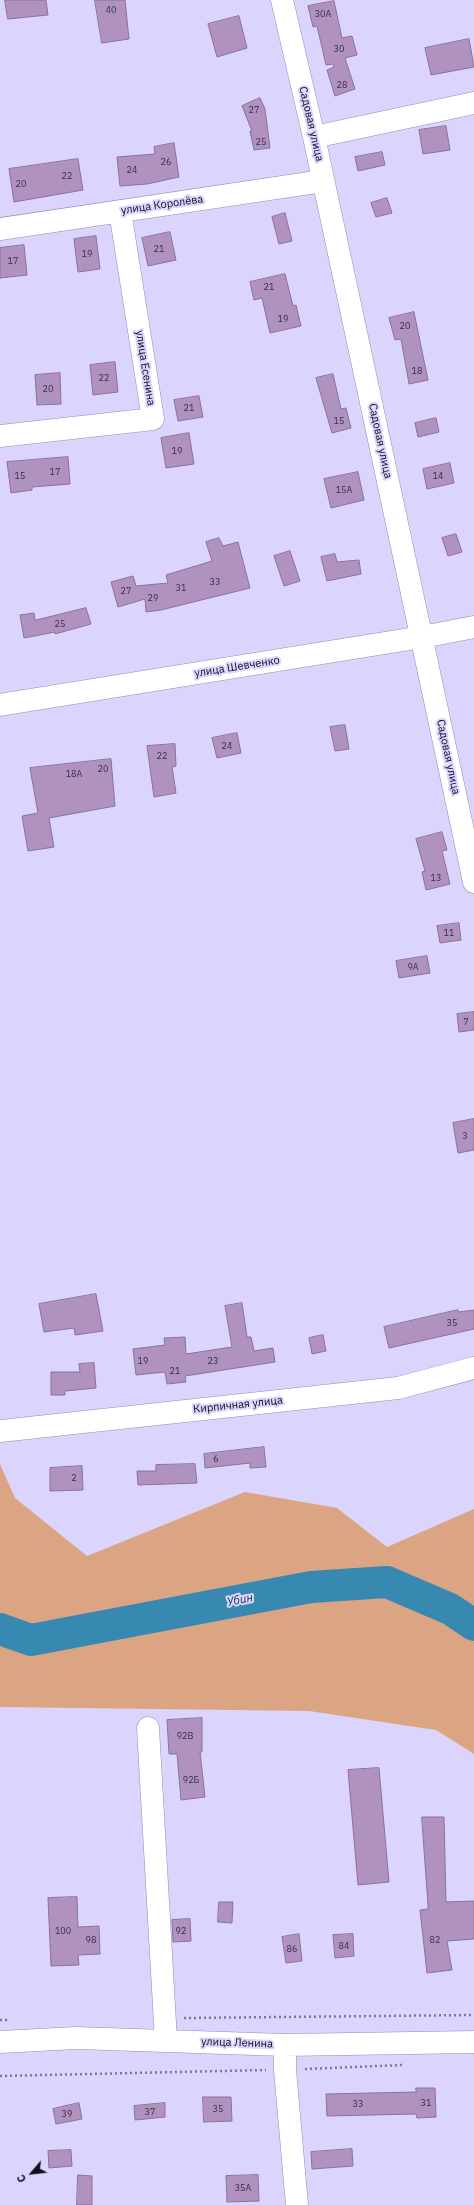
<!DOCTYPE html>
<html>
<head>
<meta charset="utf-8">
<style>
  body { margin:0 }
  #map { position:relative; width:474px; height:2205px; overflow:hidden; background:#dbd4fd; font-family:"IBM Plex Sans",sans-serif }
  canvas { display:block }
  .north { position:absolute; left:12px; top:2153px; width:40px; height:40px; -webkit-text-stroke:3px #dbd4fd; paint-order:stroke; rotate:242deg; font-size:11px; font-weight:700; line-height:16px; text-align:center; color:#100c1d }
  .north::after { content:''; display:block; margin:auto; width:14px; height:18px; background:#100c1d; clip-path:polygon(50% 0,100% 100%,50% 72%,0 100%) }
</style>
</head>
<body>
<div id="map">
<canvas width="474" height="2205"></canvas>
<div class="north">С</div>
</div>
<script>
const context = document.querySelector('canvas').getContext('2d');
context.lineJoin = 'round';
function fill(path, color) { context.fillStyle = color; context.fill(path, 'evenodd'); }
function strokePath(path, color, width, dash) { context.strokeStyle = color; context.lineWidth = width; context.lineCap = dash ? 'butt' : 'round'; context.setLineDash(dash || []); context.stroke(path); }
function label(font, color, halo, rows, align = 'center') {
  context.font = font + ' "IBM Plex Sans",sans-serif'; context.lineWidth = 4; context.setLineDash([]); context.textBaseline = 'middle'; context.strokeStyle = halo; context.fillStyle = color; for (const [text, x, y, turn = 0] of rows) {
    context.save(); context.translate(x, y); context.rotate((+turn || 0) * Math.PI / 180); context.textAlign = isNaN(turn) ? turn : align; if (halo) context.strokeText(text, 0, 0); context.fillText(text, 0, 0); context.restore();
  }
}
const green = new Path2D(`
  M0,1464l15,34 72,58 158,-64 92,16 50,39 87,-38v245l-38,-24 -127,-19 -309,-4z`);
const river = new Path2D(`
  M0,1629l31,11 280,-53 76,-5 63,27 24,16`);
const building = new Path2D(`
  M5,0h41l2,15 -40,4z
  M95,0h30l4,39 -27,4z
  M334,1l8,37 10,-2 5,19 -12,3 10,31 -20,7 -8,-26 7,-3 -1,-3 -7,1 -9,-39 -4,1 -5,-21z
  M239,16l8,32 -30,9 -9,-33z
  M469,39l5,28 -43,8 -6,-27z
  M260,98l5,11 5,39 -16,2 -4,-19h2l-10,-25z
  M446,126l4,24 -27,4 -4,-24z
  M174,143l5,34 -32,7 -27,2 -3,-29 38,-3 -1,-7z
  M382,152l3,13 -27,6 -3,-14z
  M78,159l5,31 -69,12 -5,-33z
  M387,198l5,15 -16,4 -5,-14z
  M285,213l7,28 -13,3 -7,-27z
  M170,232l6,28 -28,6 -6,-28z
  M96,236l4,33 -22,3 -4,-33z
  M24,245l3,30 -27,3v-30z
  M285,274l8,32 3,-1 5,21 -31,7 -8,-35 -8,2 -4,-18z
  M414,312l14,68 -19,4 -8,-45 -6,1 -6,-22z
  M115,362l3,30 -25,3 -3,-30z
  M60,373l1,31 -24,1 -2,-30z
  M333,374l8,35 5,-1 5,20 -19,5 -16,-55z
  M199,396l4,21 -25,4 -4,-21z
  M436,418l3,14 -21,5 -3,-14z
  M189,433l5,31 -28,4 -5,-30z
  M68,457l2,27 -38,3v3l-21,3 -4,-31z
  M450,463l4,20 -27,6 -4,-20z
  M358,472l6,28 -33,8 -7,-29z
  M456,534l6,18 -14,4 -6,-18z
  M219,538l4,8 15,-4 12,46 -89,22 -15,2 -1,-13 -27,8 -7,-25 22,-6 3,10 32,-3 -2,-8 46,-14 -6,-19z
  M290,551l10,30 -16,5 -10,-30z
  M335,554l2,8 22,-2 2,14 -34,7 -6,-24z
  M86,608l5,16 -36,10v-2l-31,6 -4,-23 14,-2 1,7z
  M345,725l4,24 -14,2 -5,-24z
  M237,733l4,20 -24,5 -5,-20z
  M175,744l1,22 -4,1 4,26 -22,4 -7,-51z
  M111,759l4,47 -66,12 5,29 -26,4 -6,-35 16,-3 -8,-45z
  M442,832l5,18 -5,1 8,33 -24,6 -4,-18 3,-1 -9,-32z
  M459,923l2,17 -21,3 -3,-17z
  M427,956l3,17 -31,5 -3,-17z
  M474,1012v18l-15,2 -2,-18z
  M474,1119v31l-16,3 -5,-30z
  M96,1294l7,37 -28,4 -1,-7 -30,4 -5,-28z
  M242,1303l5,34h4l3,14 19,-3 2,14 -90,14 1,6 -19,2 -2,-12 -29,3 -3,-26 32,-4 -1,-7 21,-1 1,17 46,-7 -7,-41z
  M458,1310l1,2 15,-2v19l-85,19 -5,-21z
  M323,1335l3,16 -14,3 -3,-16z
  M94,1363l2,25 -31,3v4h-14v-23h29l-1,-8z
  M264,1447l2,20 -16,1v-5l-45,5 -1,-14z
  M195,1464l2,19 -59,2 -1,-14h19v-6z
  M82,1466l1,24 -33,1v-23z
  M202,1718v34h-2l5,45 -24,3 -4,-46h-8l-2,-34z
  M379,1768l10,114 -31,3 -10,-115z
  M422,1817h22l2,85 28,-1v38l-27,2 5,29 -25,3 -7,-63 8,-1z
  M77,1897l1,30 21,-1 1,28 -22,1 1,10 -28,1 -3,-68z
  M219,1902h14l-1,21 -14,-1z
  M190,1919l1,22 -18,1 -1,-22z
  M299,1934l3,27 -16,2 -4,-26z
  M353,1934l1,22 -19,2 -2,-23z
  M416,2088h19l1,29 -19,1 -1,-4 -89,2 -1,-22 90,-2z
  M203,2097h28l1,24 -28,1z
  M79,2103l3,16 -26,5 -3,-15z
  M165,2103v14l-30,3 -1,-14z
  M352,2149l1,17 -41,3 -1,-17z
  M71,2150l1,16 -23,2 -1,-17z
  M78,2175l14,1v29h-15z
  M258,2175l1,26 -32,1 -1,-26z`);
const path = new Path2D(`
  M184,2018l290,-3
  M0,2020h7
  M305,2069l97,-4
  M0,2076l266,-6`);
const minor = new Path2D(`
  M282,0l32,137 160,745
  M314,137l160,-34
  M0,229l323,-48
  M0,436l153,-17 -33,-208
  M0,705l422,-68 52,-10
  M0,1431l398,-43 76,-20
  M148,1728l18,313
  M0,2042l76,-4 209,7 189,-3
  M285,2045v25l12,135`);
const numberNames = [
  ["40",111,10],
  ["30А",323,14],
  ["30",339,49],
  ["28",342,85],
  ["27",254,110],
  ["25",261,142],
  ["26",166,162],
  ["24",132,170],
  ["22",67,176],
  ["20",21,184],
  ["21",159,249],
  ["19",87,254],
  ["17",13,261],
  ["21",269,287],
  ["19",283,319],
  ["20",405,326],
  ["18",417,371],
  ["22",104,378],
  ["20",48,389],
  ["21",189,408],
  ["15",339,421],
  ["19",177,451],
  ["17",55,472],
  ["15",20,476],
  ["14",438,476],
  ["15А",344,490],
  ["33",215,582],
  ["31",181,588],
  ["27",126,591],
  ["29",153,598],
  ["25",60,624],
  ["24",227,746],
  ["22",162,756],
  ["20",103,769],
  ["18А",74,774],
  ["13",436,878],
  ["11",449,933],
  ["9А",413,967],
  ["7",466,1022],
  ["3",465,1136],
  ["35",452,1323],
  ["19",143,1361],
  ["23",213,1361],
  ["21",175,1371],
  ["6",216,1459],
  ["2",74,1478],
  ["92В",185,1736],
  ["92Б",191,1780],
  ["100",63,1931],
  ["92",181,1931],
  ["98",91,1940],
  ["82",435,1940],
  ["84",344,1946],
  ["86",292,1949],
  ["31",426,2103],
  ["33",358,2104],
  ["35",218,2109],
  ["37",150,2112],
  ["39",67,2114],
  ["35А",243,2188]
];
const streetNames = [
  ["Садовая улица",311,124,77],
  ["улица Королёва",162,205,-8],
  ["улица Есенина",145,368,81],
  ["Садовая улица",380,441,78],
  ["улица Шевченко",237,667,-9],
  ["Садовая улица",448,757,78],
  ["Кирпичная улица",238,1405,-6],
  ["улица Ленина",237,2043,2]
];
const waterNames = [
  ["Убин",240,1600,-11]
];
fill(green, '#dba583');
strokePath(river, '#3889b2', 32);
fill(building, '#af93be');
strokePath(building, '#8c709b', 1);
strokePath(minor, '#938ab9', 23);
strokePath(path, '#7c7794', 2.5, [2, 3]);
strokePath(minor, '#fff', 22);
label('9px', '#382e45', null, numberNames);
label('11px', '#100c1d', '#dbd4fd', streetNames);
label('italic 12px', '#1f4254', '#dbd4fd', waterNames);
</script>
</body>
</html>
